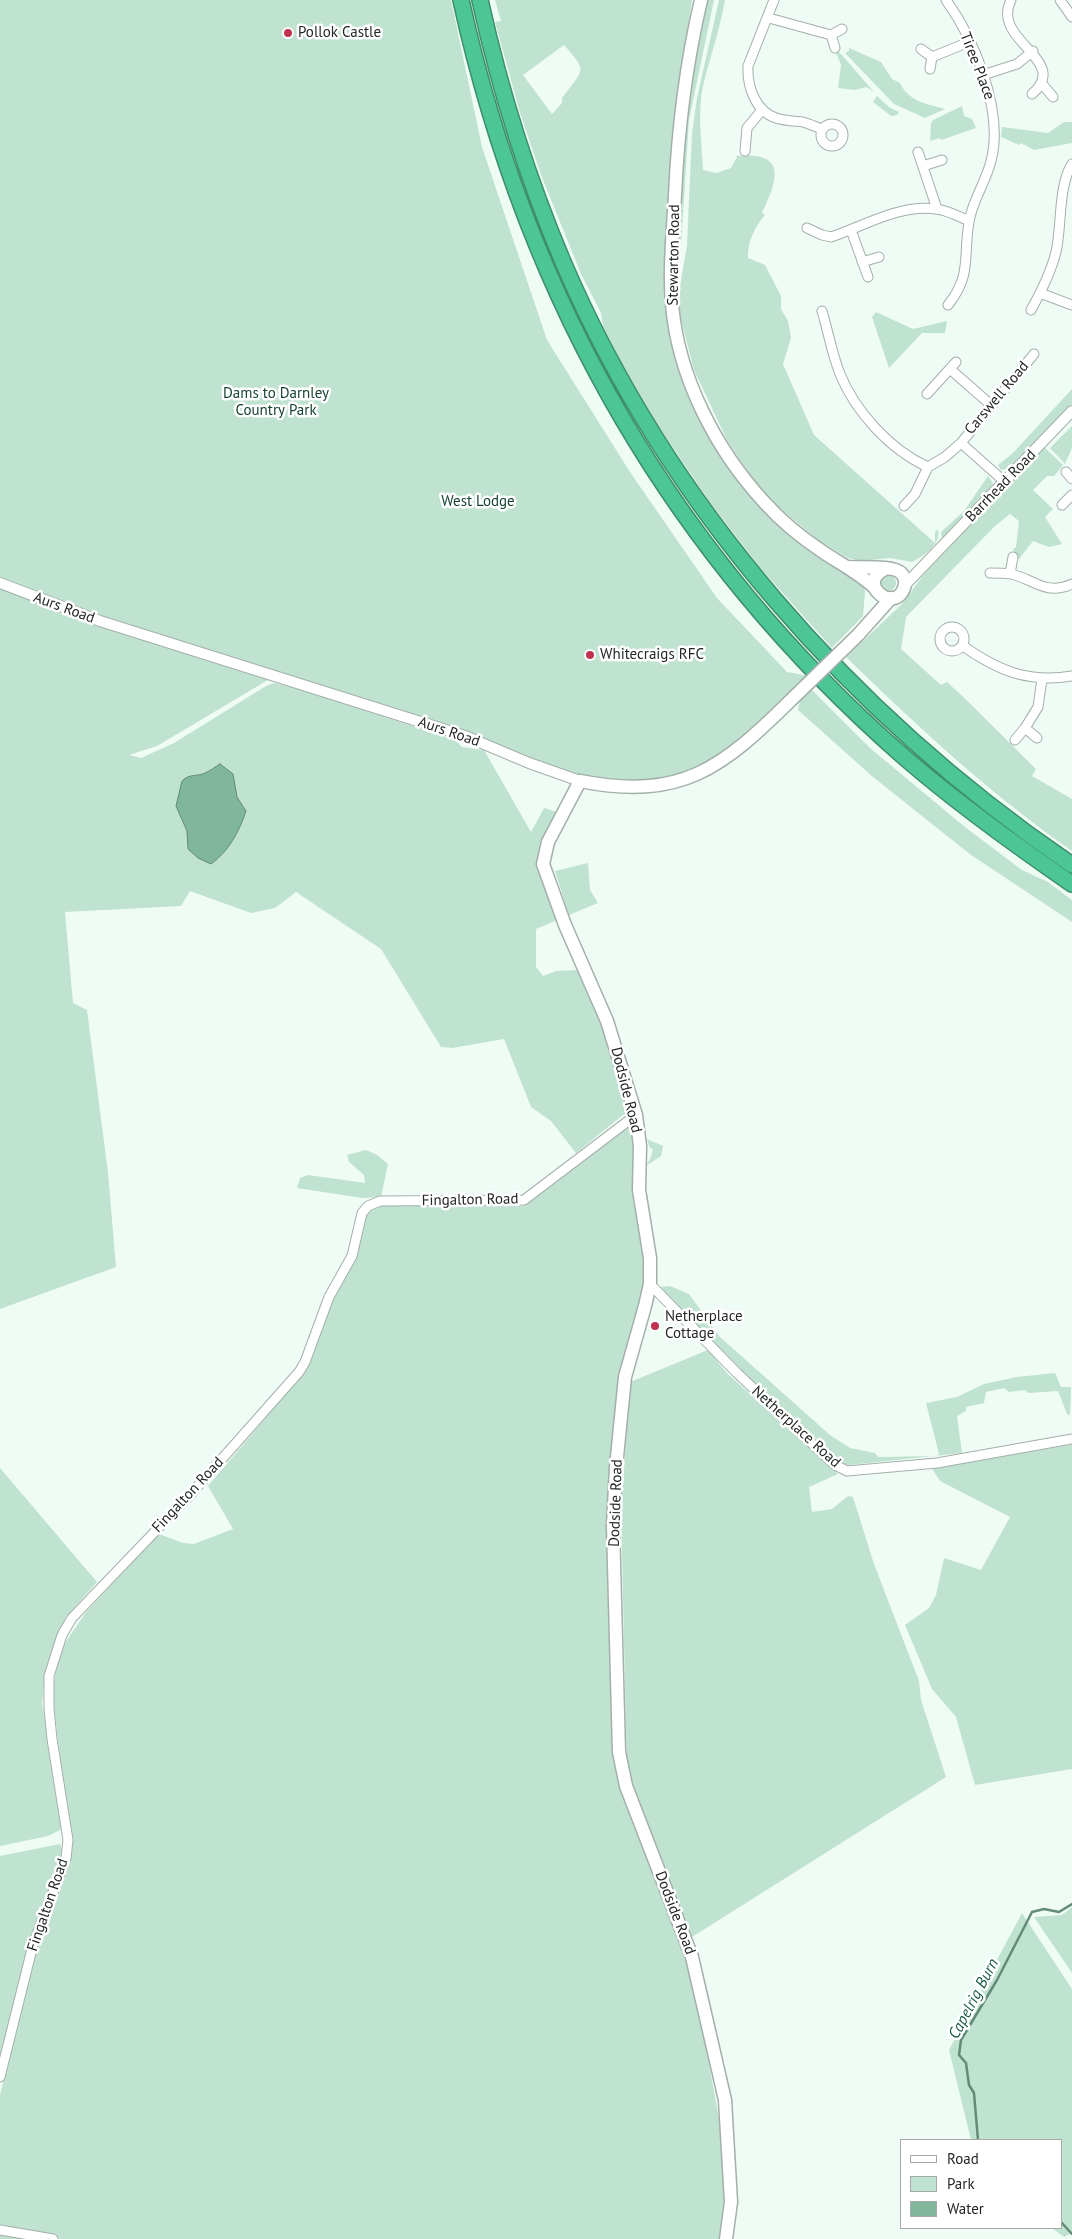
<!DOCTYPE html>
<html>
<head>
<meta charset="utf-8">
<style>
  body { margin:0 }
  #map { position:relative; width:1072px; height:2239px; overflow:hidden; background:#effcf5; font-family:"PT Sans",sans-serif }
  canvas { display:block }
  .legend { position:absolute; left:900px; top:2139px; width:162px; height:90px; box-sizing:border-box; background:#fff; border:1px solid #a7a9a7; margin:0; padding:6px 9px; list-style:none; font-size:15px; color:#222724 }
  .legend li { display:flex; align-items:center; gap:10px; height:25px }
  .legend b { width:25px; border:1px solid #a7a9a7 }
</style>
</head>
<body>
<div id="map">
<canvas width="1072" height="2239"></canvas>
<ul class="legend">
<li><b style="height:6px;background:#fff"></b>Road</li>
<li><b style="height:14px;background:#c0e2d1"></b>Park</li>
<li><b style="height:14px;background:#7fb69c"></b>Water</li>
</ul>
</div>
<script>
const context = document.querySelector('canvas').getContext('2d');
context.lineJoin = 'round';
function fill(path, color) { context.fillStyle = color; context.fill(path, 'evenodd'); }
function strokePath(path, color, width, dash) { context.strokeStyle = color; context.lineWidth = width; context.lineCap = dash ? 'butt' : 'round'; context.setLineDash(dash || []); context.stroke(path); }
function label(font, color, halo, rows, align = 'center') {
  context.font = font + ' "PT Sans",sans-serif'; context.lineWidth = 5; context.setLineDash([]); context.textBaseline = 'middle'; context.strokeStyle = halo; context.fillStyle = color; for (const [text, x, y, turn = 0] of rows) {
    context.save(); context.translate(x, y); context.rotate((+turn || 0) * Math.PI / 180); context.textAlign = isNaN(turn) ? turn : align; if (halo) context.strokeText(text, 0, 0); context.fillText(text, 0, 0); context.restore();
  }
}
const green = new Path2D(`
  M0,0h451l31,147 65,193 83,132 87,126 70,74 27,5 -45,45 -83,56 -83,7 -289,-97 -46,-8 -111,66 -28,9 12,3 33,-15 92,-57 8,-3 26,6 155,51 7,7 22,3 47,82 13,-24 13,4 -17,30 -3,19 20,59 -21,9v38l7,9 13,-5 21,-1c22,46 39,92 51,141l-52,42 -25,-32 -20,-14 -27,-68 -52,9 -11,-1 -60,-98 -85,-57 -21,16 -24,5 -61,-22 -9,15 -116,6 8,91 14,7 21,163 8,94 -116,42z
  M495,0h197l-20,135 -8,166 9,45 10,35 18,41 26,45 40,47 16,15 42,30v3l29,15 9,8 2,7 -2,24 -31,32 -71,-79 -52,-68 -54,-80 -34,-59 -18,-36 -2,-13 -20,-39 -40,-99 -21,-62 -25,-91 6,-1zM564,45c25,28 19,24 -2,53v5l-10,11 -29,-39z
  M708,0h6l-25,120 -8,126 -6,42 8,-148 12,-85z
  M719,0h6c-5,29 -15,57 -22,86 -6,27 -1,57 0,84l13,3 15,-5 6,-11 -2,-1c53,-5 43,23 27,57l3,2c-10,11 -18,28 -17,43l17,7 16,31v13l7,12 3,17 -8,26 31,71 121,108v-11l3,-3c3,16 -13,26 -26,33l-22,-4 -29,3 -13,-3 -29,-17 -43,-36 -23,-26 -25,-37 -34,-72 -17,-66 10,-59 5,-112 5,-35z
  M849,48l32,14 11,17 8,4c8,18 27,21 45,26l-20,9 -31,-14 -49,-51 4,-2z
  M836,52l4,1 34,39 -8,-5 -11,3 -17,-2 3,-23z
  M877,96l12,11 10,5 -2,3 -6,1 -18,-14z
  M962,106l2,10 8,3 4,9 -35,12 -1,-2 -10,3 1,-18 2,-3z
  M1064,122h8v21l-38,7 -13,-7 -2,2 -18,-8 1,-10 46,6z
  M876,312l37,17 34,-8 -2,12h-23l-33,35 -17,-51z
  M1072,389v15l-61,64 -10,2 -3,-5 14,-11z
  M1072,426v22l-7,16 -15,-16z
  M1044,447l19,18 -9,11h-7l-14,14 20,19 -8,8 17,27 -13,3 -16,-6 -14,18 -6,-10 3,-2 3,-26 -9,-7 -15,12 -89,91 -5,32 40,36 6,-3c31,28 59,58 89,87l-4,7 40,23v52c-82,-57 -155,-125 -226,-194l56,-53 22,-30z
  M988,476l5,7 -1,5 -50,52 -1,-8 23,-21z
  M880 583a8 8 0 1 1 16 0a8 8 0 1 1-16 0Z
  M811,689l59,59 95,79 57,43 26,12 24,18v22l-101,-67 -98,-78 -75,-67 2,-9z
  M588,863l2,27 8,13 -29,12 -14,-44z
  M628,1127l5,3 1,12 -2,49 15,56 -2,42 -25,94 -11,101 -1,63 7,217 9,34 61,154 18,79 18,99 3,68 -5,41h-719v-144l36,-145 27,-70 8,-37 -19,-150 5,-26 8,-24 21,-31 73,-78 24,9 11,1 39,-15 -25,-43 99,-117 59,-154 13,-10 144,1 99,-78z
  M647,1139l16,7 -2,10 -15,10 5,-9 2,-8 -3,-1z
  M366,1150l11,5 11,9 -7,33 -19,1 -65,-10 3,-10 8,-3 57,8 -1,-8 -15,-13 -2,-7z
  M670,1286l19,8 31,43 110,98 20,13 25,5 3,4 59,-1 2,-2 -13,-51 31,-6 27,-13 33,-7 38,-4 6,14h10l-1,28 -3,-1 -9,-23 -30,2 -3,-3 -16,2 -5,-4 -18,4 -2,11 -18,4v4l-9,5 5,37 -113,12 -5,-1 -108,-98 -78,-79z
  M708,1350l19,23 111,101 -29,13 3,25 20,-3 16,-13 5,1 21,67 45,117 2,19 25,77 -254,160 -65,-168 -6,-257 9,-130z
  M1072,1444v325l-97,16 -19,-68 -24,-28 -27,-64 24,-17 7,-13 8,-37 37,12 29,-53 -70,-36 -9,-14z
  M0,1468l97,114 -31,35 -20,50 -4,36 20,126 -14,7 -48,10z
  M60,1844l3,9 -63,214v-211z
  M1072,1907v66l-38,-56 28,-2z
  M1022,1913l50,76v244l-8,4 -12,-9h9v-88h-90l-22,-90z`);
const water = new Path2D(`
  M220,764l13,10 4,23 9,14c-7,21 -17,40 -35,53l-13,-6 -10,-9 -1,-18 -11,-25 6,-25c8,-8 15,-4 23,-8 5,-2 10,-6 15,-9z`);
const stream = new Path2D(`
  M978,2140l-4,-47 -5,-8 -3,-22 -7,-8 2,-15 36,-60 35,-68 12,-3 15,3 13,-8
  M1061,2222l11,12`);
const minor = new Path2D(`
  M774,0l-26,66c-1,20 7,45 28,52 9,3 18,3 27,4 7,2 13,5 19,7
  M946,0c29,40 58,112 45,161 -5,21 -19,40 -22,61 -6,35 3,53 -21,83
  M1011,0c-21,41 61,60 21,94
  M1060,0l12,17
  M769,18l62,17 4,13
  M831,35l11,-6
  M921,49l11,8 37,-15
  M930,69l2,-12
  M983,75l34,-11 16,-13
  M1043,85l10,12
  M821 135a11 11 0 1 1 22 0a11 11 0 1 1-22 0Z
  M745,151l2,-23 15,-18
  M918,152l19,57
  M923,166l19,-6
  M807,228l15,7 9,2c33,-11 69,-33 105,-28 11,1 22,7 33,12
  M851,230l17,47
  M862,262l17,-5
  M1040,293l32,12
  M1031,310c10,-18 20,-38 25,-58 6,-26 2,-66 16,-88
  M822,311c6,20 10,43 18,63 15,37 50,76 88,93l17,-10 16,-14 44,39
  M950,369l41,36
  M927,394l29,-32
  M961,443l73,-89
  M1066,472l6,7
  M1062,505l10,-10
  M904,506l11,-12 13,-27
  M990,573c7,0 14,0 21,1 23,5 34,22 61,10
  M1010,574l3,-17
  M940 639a12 12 0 1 1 24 0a12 12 0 1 1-24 0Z
  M963,646c36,25 65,37 109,30
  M1025,728l12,10
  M1015,740l10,-12 13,-21 4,-28
  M650,1284l87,89 98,92 12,6 90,-8 135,-24
  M0,2077l33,-132 33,-87 2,-18 -16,-101 -3,-30v-33l13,-41 10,-17 118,-123 109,-123 6,-10 24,-65 23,-41 10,-43 6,-7 12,-5 144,-1 112,-85
  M0,2230l53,9`);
const tertiary = new Path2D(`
  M0,583l100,38 365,115 64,27 51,18
  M905,585l167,-174`);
const secondary = new Path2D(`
  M701,0c-15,64 -23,129 -26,195 -2,36 -6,73 -3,109 6,73 44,146 93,199 17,19 37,35 58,49 18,12 36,21 52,36
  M848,567c12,1 46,-2 53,6 4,4 5,10 3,15 -10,27 -49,-5 -19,-19
  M858,635l33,-37
  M726,2239l5,-37 -6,-102 -33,-143 -66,-171 -7,-34 -6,-226 3,-59 9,-90 20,-71 5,-22v-26l-11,-68 1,-44 -4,-31 -29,-94 -42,-96 -22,-61 5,-22 32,-61c102,20 142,-13 211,-81`);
const motorway = new Path2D(`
  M461,0c66,300 211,554 443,757 53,46 110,87 168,127
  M480,0c20,90 47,177 83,262 105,245 290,454 509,603`);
const secondaryBridge = new Path2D(`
  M791,700l67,-65`);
const markers = [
  [288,33,5,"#c13150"],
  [590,655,5,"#c13150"],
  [655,1326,5,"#c13150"]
];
const poiNames = [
  ["Pollok Castle",298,33],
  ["Whitecraigs RFC",600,655],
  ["Netherplace",665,1317],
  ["Cottage",665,1334]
];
const streetNames = [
  ["Tiree Place",977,66,69],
  ["Stewarton Road",674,255,-89],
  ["Carswell Road",997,398,-50],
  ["Barrhead Road",1001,486,-46],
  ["Aurs Road",64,608,20],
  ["Aurs Road",449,732,19],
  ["Dodside Road",626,1090,76],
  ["Fingalton Road",470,1200,-1],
  ["Netherplace Road",796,1427,42],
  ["Fingalton Road",188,1495,-47],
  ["Dodside Road",616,1503,-88],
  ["Fingalton Road",48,1905,-71],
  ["Dodside Road",675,1913,69]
];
const parkNames = [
  ["Dams to Darnley",276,394],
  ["Country Park",276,411],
  ["West Lodge",478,502]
];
const waterNames = [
  ["Capelrig Burn",974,1999,-62]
];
fill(green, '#c0e2d1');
fill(water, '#7fb69c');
strokePath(water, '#638b78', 1);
strokePath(stream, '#638b78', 2.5);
strokePath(minor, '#a3b0a9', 11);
strokePath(tertiary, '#a3b0a9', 12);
strokePath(secondary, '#a3b0a9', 15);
strokePath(motorway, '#3e8e6e', 18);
strokePath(minor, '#fff', 9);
strokePath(tertiary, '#fff', 10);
strokePath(secondary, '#fff', 12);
strokePath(motorway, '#4dc696', 15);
strokePath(secondaryBridge, '#a3b0a9', 15, []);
strokePath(secondaryBridge, '#fff', 12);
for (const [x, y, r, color] of markers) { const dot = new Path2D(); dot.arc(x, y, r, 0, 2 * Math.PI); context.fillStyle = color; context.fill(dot); strokePath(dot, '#fff', 2); }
label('15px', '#222724', '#fff', poiNames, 'left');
label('15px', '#222724', '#fff', streetNames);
label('15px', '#154230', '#fff', parkNames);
label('italic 16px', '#185b41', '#fff', waterNames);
</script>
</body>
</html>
